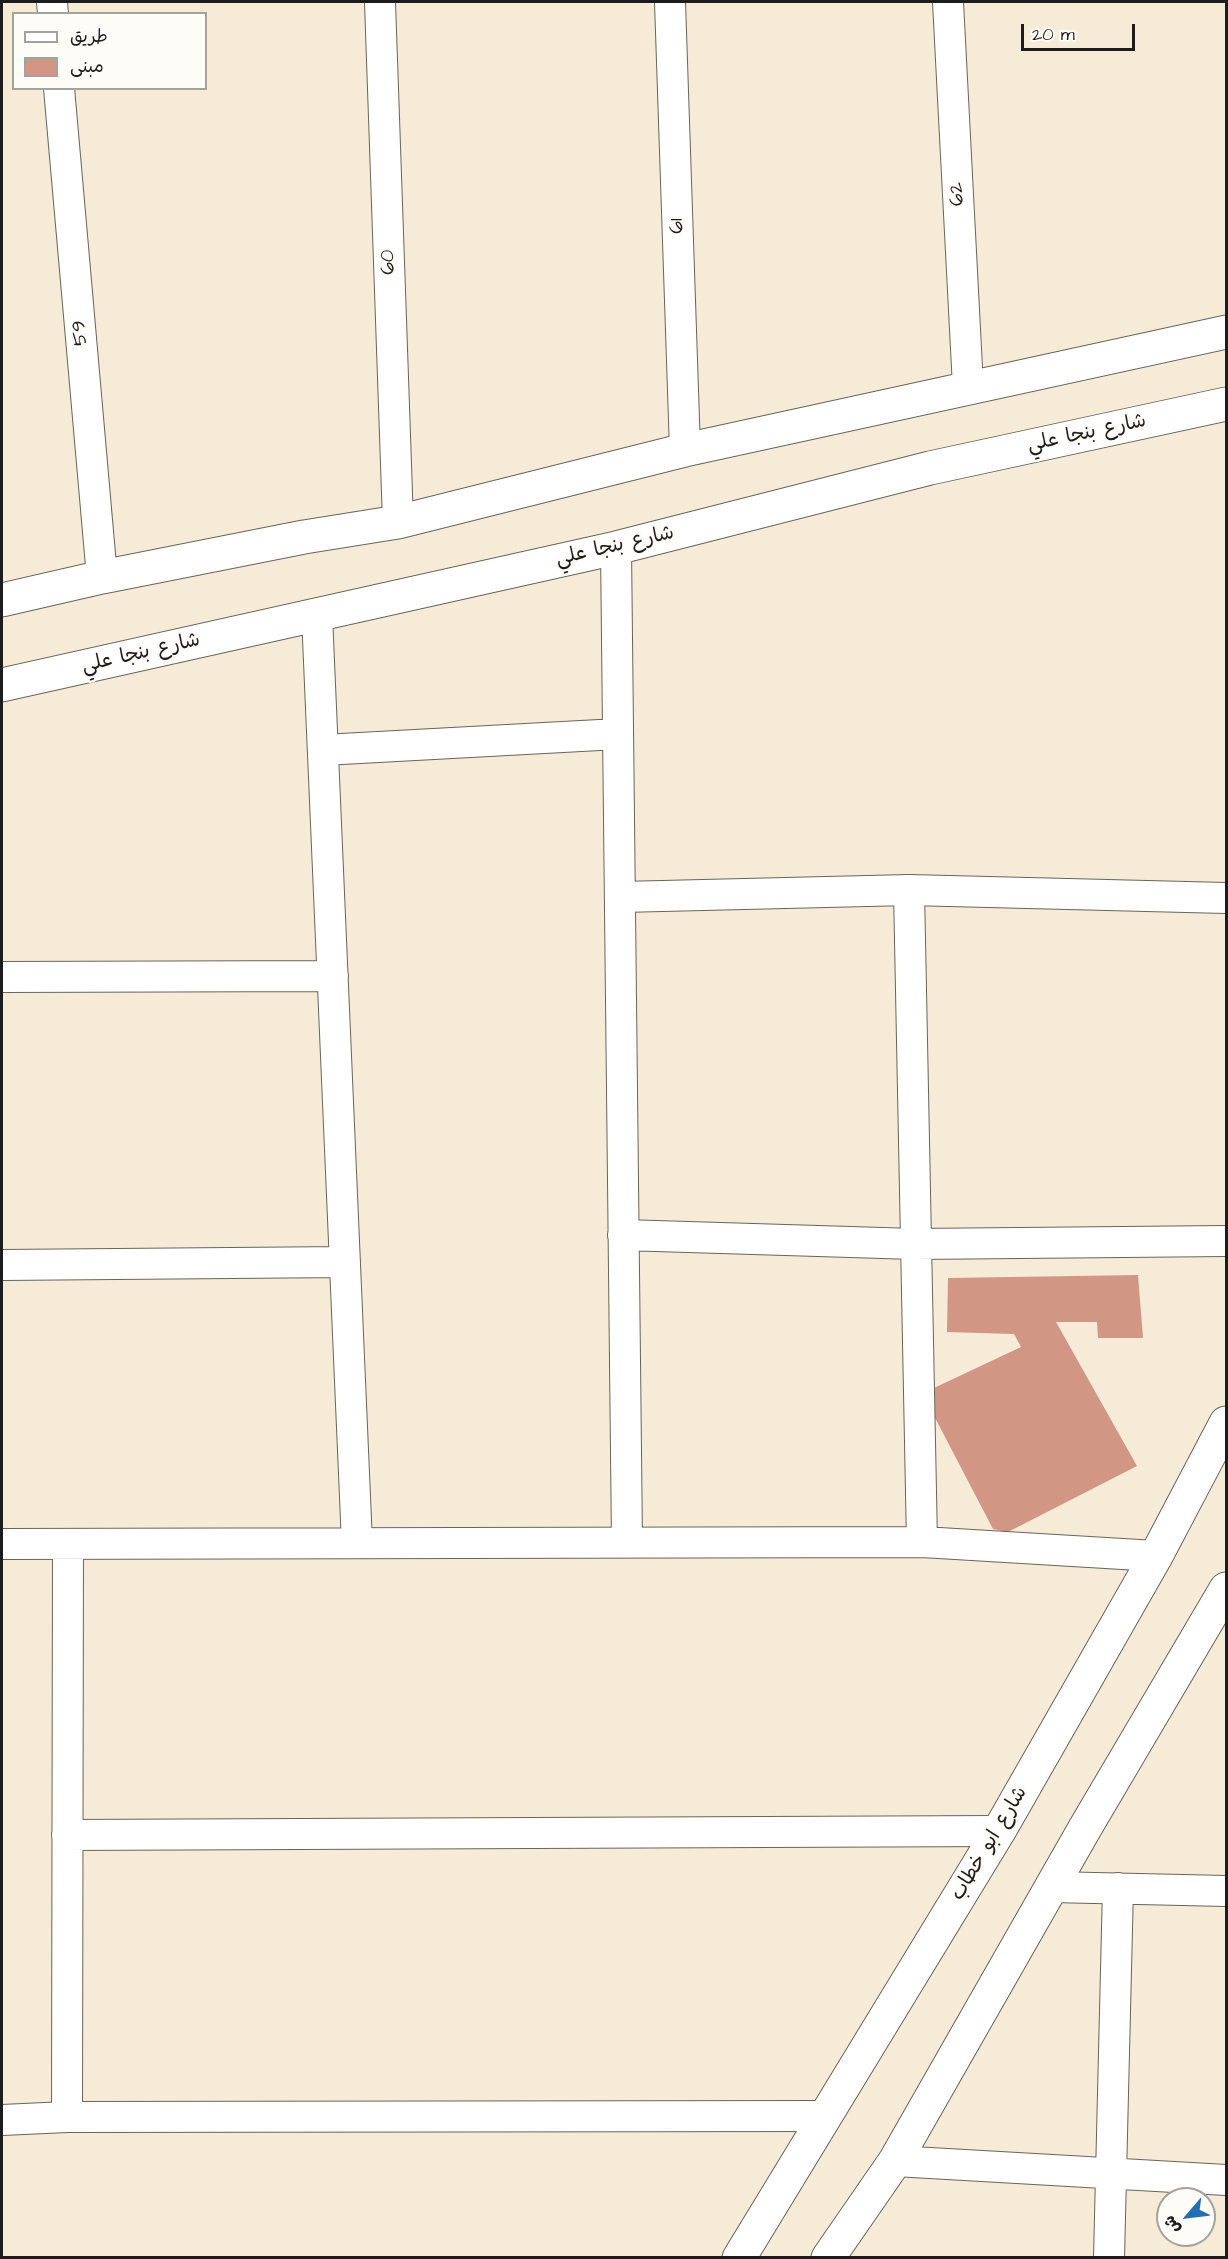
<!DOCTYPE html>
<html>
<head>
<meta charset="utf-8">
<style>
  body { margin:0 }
  #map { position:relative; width:1228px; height:2259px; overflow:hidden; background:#f6ebd6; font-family:"Architects Daughter","Playpen Sans Arabic",sans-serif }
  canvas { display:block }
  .frame { position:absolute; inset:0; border:3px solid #1c1c1c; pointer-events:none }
  .legend { position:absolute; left:12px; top:12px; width:195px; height:78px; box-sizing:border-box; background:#fdfcf7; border:2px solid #a3a29f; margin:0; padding:8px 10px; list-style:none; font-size:18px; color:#1c1c1c }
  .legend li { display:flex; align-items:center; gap:12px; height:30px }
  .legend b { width:30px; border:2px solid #a3a29f }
  .north { position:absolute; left:1156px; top:2187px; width:60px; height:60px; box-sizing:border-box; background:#fdfcf7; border:2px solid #a3a29f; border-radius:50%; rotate:242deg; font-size:16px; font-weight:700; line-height:24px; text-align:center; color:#1c1c1c }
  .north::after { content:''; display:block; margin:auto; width:21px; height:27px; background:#1f6fb2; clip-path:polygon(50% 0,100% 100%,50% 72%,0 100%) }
  .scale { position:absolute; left:1021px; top:24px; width:114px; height:27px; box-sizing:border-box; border:3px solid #1c1c1c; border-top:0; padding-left:8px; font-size:18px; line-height:21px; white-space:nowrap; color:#1c1c1c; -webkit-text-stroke:4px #fdfcf7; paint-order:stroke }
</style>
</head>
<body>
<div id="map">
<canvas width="1228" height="2259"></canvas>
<div class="frame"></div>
<ul class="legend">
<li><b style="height:8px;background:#fff"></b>طريق</li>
<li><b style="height:16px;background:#d19684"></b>مبنى</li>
</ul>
<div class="north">ش</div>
<div class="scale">20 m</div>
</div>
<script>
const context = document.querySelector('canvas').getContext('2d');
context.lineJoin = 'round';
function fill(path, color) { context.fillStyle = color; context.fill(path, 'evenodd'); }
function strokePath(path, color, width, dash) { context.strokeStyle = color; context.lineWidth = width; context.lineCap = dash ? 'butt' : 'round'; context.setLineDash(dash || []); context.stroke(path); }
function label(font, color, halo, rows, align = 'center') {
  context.font = font + ' "Architects Daughter","Playpen Sans Arabic",sans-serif'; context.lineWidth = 5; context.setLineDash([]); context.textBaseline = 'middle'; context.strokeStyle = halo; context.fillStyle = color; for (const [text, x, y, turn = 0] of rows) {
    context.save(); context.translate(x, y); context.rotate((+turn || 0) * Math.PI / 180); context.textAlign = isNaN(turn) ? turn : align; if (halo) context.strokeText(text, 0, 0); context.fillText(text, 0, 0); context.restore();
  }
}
const building = new Path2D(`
  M1138,1275l5,63h-45l-1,-16h-41l81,144 -129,66 -15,-3 -61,-117 2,-24 87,-41 -7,-13 -67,-2 1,-54z`);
const street = new Path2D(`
  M52,2l1,12
  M380,2l18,520
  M670,2l15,448
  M948,2l20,385
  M59,88l43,489
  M616,548l11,994
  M317,615l40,928
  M323,750l295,-16
  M909,890l13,652
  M621,897l288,-7 317,8
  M2,977l331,-1
  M623,1235l292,9 311,-3
  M2,1265l343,-3
  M2,1544l920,-2 234,14
  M67,1835l932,-4
  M1051,1887l175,4
  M67,2117l1,-573
  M2,2120l65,-3 757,-1
  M895,2161l331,19
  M1109,2258l9,-370`);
const secondary = new Path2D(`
  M2,600l100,-23 202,-40 94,-15 287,-72 541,-118
  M2,685l614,-137 314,-80 296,-64
  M739,2258l260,-427 157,-275 70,-133
  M828,2258l67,-97 190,-333 141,-239`);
const streetNames = [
  ["62",958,194,-93],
  ["61",678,226,-92],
  ["60",389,262,-92],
  ["59",81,333,-95],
  ["شارع بنجا علي",1087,434,-12],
  ["شارع بنجا علي",615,547,-13],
  ["شارع بنجا علي",141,654,-13],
  ["شارع ابو خطاب",990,1844,-59]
];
fill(building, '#d19684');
strokePath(street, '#68645d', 32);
strokePath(secondary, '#68645d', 35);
strokePath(street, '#fff', 30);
strokePath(secondary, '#fff', 33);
label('20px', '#1c1c1c', '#fdfcf7', streetNames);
</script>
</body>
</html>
